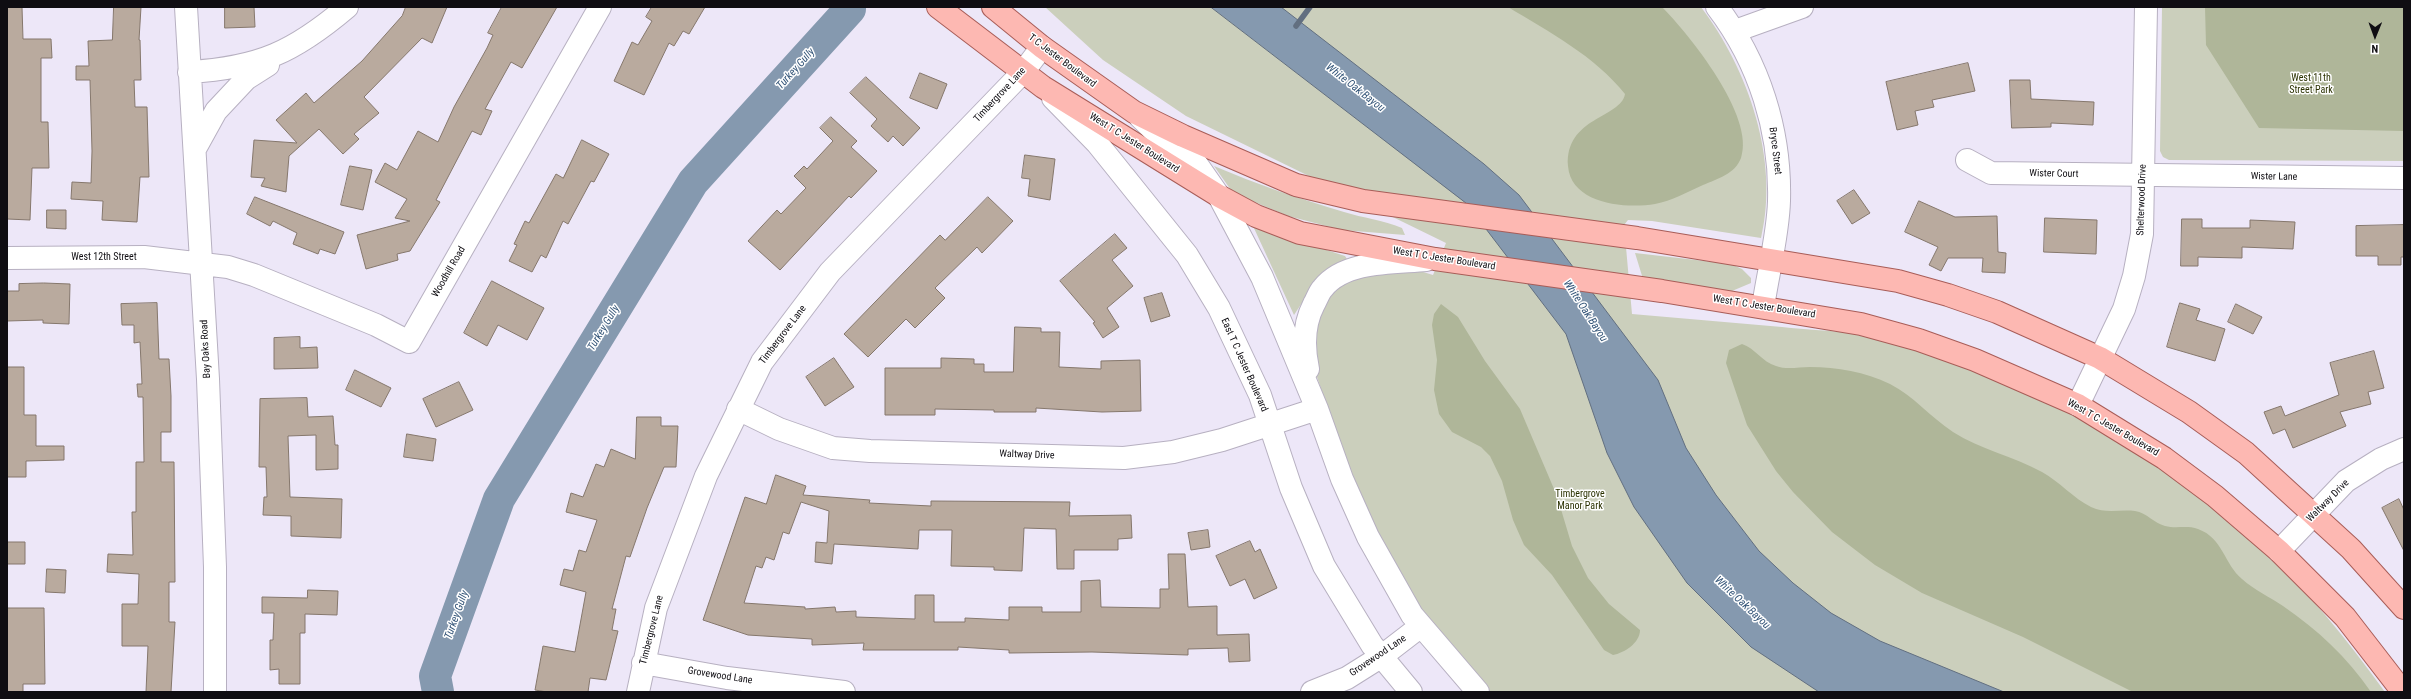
<!DOCTYPE html>
<html>
<head>
<meta charset="utf-8">
<style>
  body { margin:0 }
  #map { position:relative; width:2411px; height:699px; overflow:hidden; background:#ede7f8; font-family:"Roboto Condensed",sans-serif }
  canvas { display:block }
  .frame { position:absolute; inset:0; border:8px solid #0f0d12; pointer-events:none }
  .north { position:absolute; left:2355px; top:16px; width:40px; height:40px; -webkit-text-stroke:3px #fff; paint-order:stroke; rotate:181deg; font-size:11px; font-weight:700; line-height:16px; text-align:center; color:#0f0d12 }
  .north::after { content:''; display:block; margin:auto; width:14px; height:18px; background:#0f0d12; clip-path:polygon(50% 0,100% 100%,50% 72%,0 100%) }
</style>
</head>
<body>
<div id="map">
<canvas width="2411" height="699"></canvas>
<div class="frame"></div>
<div class="north">N</div>
</div>
<script>
const context = document.querySelector('canvas').getContext('2d');
context.lineJoin = 'round';
function fill(path, color) { context.fillStyle = color; context.fill(path, 'evenodd'); }
function strokePath(path, color, width, dash) { context.strokeStyle = color; context.lineWidth = width; context.lineCap = dash ? 'butt' : 'round'; context.setLineDash(dash || []); context.stroke(path); }
function label(font, color, halo, rows, align = 'center') {
  context.font = font + ' "Roboto Condensed",sans-serif'; context.lineWidth = 3; context.setLineDash([]); context.textBaseline = 'middle'; context.strokeStyle = halo; context.fillStyle = color; for (const [text, x, y, turn = 0] of rows) {
    context.save(); context.translate(x, y); context.rotate((+turn || 0) * Math.PI / 180); context.textAlign = isNaN(turn) ? turn : align; if (halo) context.strokeText(text, 0, 0); context.fillText(text, 0, 0); context.restore();
  }
}
const green = new Path2D(`
  M1045,7h656c47,62 79,153 60,231l-109,-17 -24,-1 -4,5 8,89c50,4 100,9 150,13 24,3 50,3 74,7 26,5 51,14 77,22 121,39 235,106 329,192 46,43 86,93 123,144h-895l-70,-85 -20,-30 -44,-88 -46,-132 -1,-15 23,-53 32,-16 56,-2 13,4 13,-32 -260,-127 -83,-56z
  M2162,7h242v154l-235,-1 -6,-3 -3,-6z
  M1214,166c42,18 86,33 130,46 19,6 39,8 58,16l3,7 -63,-5 -54,-14 -55,-23z
  M1253,226l92,30 2,3 -38,33 -15,23z
  M1635,253l96,11 11,5 9,9v5l-19,8 -10,1 -79,-13z`);
const forest = new Path2D(`
  M1508,7h154c27,27 94,110 79,151 -6,16 -24,21 -38,27 -16,7 -31,16 -48,19 -30,5 -84,0 -87,-38 -3,-49 53,-48 57,-72 -30,-38 -76,-62 -117,-87z
  M2205,7h199v124l-145,-3 -53,-83z
  M1441,304l17,13 27,44 35,48 37,87 15,50 16,32 21,26 31,26c0,13 -16,23 -27,25l-9,-5 -52,-75 -28,-30 -11,-25 -11,-39 -12,-25 -9,-9 -29,-15 -13,-18 -5,-24 3,-30 -5,-35 2,-11z
  M1742,344c13,4 20,18 34,22 11,4 22,1 34,1 27,0 55,5 80,17 24,12 40,33 63,48 28,18 60,24 89,40 18,10 31,26 49,35 15,7 29,2 44,4 12,2 19,12 30,15 11,3 22,-1 33,3 25,9 26,35 44,50 12,11 28,18 41,27 35,24 64,51 88,86h-238l-110,-55 -101,-44 -47,-28 -43,-33 -39,-40 -17,-21 -29,-46 -21,-62 3,-13z`);
const water = new Path2D(`
  M1211,7h70l203,157 35,31 139,185 28,68 30,47 43,56 34,32 38,30 49,28 124,51h-185l-68,-45 -64,-64 -53,-76 -27,-54 -41,-119 -99,-130z`);
const stream = new Path2D(`
  M1296,26l14,-19`);
const river = new Path2D(`
  M438,692l-3,-16 64,-177 194,-317 157,-173`);
const building = new Path2D(`
  M7,7h15l1,32h28l1,19h-11v64h7l1,46h-17l-2,52 -23,-1z
  M114,7h27l-2,33h1l1,40h-7l1,27h12l2,70h-9l-3,45 -35,-2 1,-19 -32,-2 1,-17 19,1 1,-32 -2,-71h-14v-14h13l-1,-25 24,-1z
  M225,7h29l1,20 -30,1z
  M406,7h41l-15,36 -10,-5 -58,59 15,16 -25,21 5,5 -16,15 -24,-25 -30,27 -3,36 -25,-6 4,-8 -14,-1 3,-37 43,3 -21,-23 30,-27 8,10 48,-42 40,-45z
  M502,7h55l-35,61 -11,-6 -26,47 7,2 -11,24 -9,-4 -36,69 4,2 -30,49 -13,3 1,6 -32,9 -9,-34 53,-14 -15,-3 12,-19 -32,-17 10,-19 12,7 21,-39 20,11 16,-35 33,-59 6,-13 -5,-2z
  M652,7h53l-16,27 -6,-3 -9,15 -5,-3 -25,52 -30,-14 18,-39 6,3 14,-24 -6,-4z
  M1968,63l7,28 -43,9 2,7 -19,4 3,14 -21,5 -11,-48z
  M920,73l27,11 -10,25 -27,-11z
  M866,77l54,51 -17,18 -10,-10 -5,6 -17,-16 6,-7 -27,-26z
  M2010,80h20l1,19 63,3 -1,23 -42,-2v4l-39,1z
  M831,117l26,24 -6,6 26,24 -26,27 -2,-2 -69,74 -32,-29 29,-31 4,4 25,-26 -12,-12 10,-10 3,3 26,-28 -13,-13z
  M582,140l27,14 -15,28 -3,-1 -23,43 -5,-3 -17,37 -5,-3 -9,17 -23,-11 8,-16 -3,-1 11,-23 4,2 27,-49 7,4z
  M1025,155l30,4 -5,41 -22,-4 2,-17 -8,-1z
  M350,166l22,4 -9,40 -22,-5z
  M1854,190l16,23 -18,11 -15,-23z
  M255,197l89,35 -9,22 -15,-5 -2,5 -25,-10 4,-11 -24,-12 -3,5 -23,-12z
  M988,197l25,24 -31,32 -5,-6 -42,41 10,10 -30,30 -9,-9 -38,38 -24,-23 96,-99 5,5z
  M1919,201l36,16 42,-1 1,36 8,1 -1,20 -23,-1 1,-14h-35l-7,13 -12,-6 9,-18 -33,-15z
  M47,210h19v19l-19,-1z
  M2045,218l52,2 -1,34 -52,-2z
  M2182,219h20v9h48v-8l45,2 -2,27 -51,-2v11l-44,-1v9h-17z
  M2404,225v32h-3v8h-23v-9h-22v-30z
  M1115,234l12,14 -15,12 21,26 -26,22 12,19 -16,11 -10,-15 2,-1 -35,-41z
  M492,281l52,27 -17,32 -29,-15 -11,21 -23,-13z
  M44,283l26,1 -1,40 -26,-1v-3l-36,1v-30h12v-7z
  M1162,293l8,23 -19,6 -7,-24z
  M157,303l2,56h10l2,37v36h-10v30h13l1,120h-6v40h6l-4,70h-25l2,-46h-26v-42h16l1,-30 -32,-2 1,-18 25,1 -1,-43h4v-50h8l-1,-65h-5l-1,-13h5l-2,-42 -6,1v-18h-12l-1,-21z
  M2180,303l20,6 -4,11 29,9 -10,32 -48,-14z
  M2236,304l26,13 -9,17 -25,-12z
  M1015,327l26,1v4h19l-1,35 42,2v-8l39,-1 1,51 -39,1 -66,-4v4h-42v-2l-59,-1v6h-50v-47h56v-10l33,1v5h10v8h29z
  M300,337v11l17,-1 1,21 -44,1v-31z
  M2374,351l10,37 -16,4 3,12 -31,8 6,14 -53,22 -8,-19 -12,5 -9,-22 17,-6 4,10 54,-21 -9,-32z
  M834,358l20,29 -29,19 -19,-29z
  M7,367h17v48h12v31h28v14l-38,1v16h-19z
  M355,370l36,18 -10,19 -35,-17z
  M459,382l14,28 -37,17 -13,-28z
  M307,398l1,19 25,-1 2,29h3v24l-22,1v-35l-28,1 2,61 52,2 -1,39 -50,-2v-20l-28,-1 1,-18h3l-1,-30h-7l1,-68z
  M637,417h24v9h17l-2,41h-12l-17,41 -17,49 -4,-1 -14,53h4l-4,21 6,1 -12,49 -16,-2 -2,14h-41l-12,-2 8,-44 32,6 11,-60 -26,-7 4,-16 9,2 6,-21 7,2 11,-32 -31,-8 5,-19 12,4 13,-33 8,3 7,-18 24,10z
  M407,434l29,5 -3,22 -29,-4z
  M776,475l30,11 -3,9 67,5 -1,3 62,3v-5l139,1 -1,14 62,-1 1,23 -14,1v11h-44v19h-17l-1,-40 -32,-1 -2,43 -28,-1v-3l-43,-1 1,-36h-33l-1,19 -84,-5 -2,20 -17,-2 1,-20 11,1 2,-32 -28,-9 -12,32 -6,-2 -9,28 -8,-3 -4,11 -6,-2 -12,37 61,4v2l30,-2 1,5 20,-1v6l59,2v-24h19v27h31v-4l44,2v-13h33v5h39v-31l19,-1 1,27 59,1v-19h9l-1,-35h17l3,53 29,-1v29l32,-1 1,27 -21,1 -1,-14 -40,1v6l-96,-3 -83,1v-3l-51,-3v3h-95l1,-7 -52,2v-6l-64,-4 -45,-15 42,-123 21,7z
  M2399,499l5,11v41l-22,-43z
  M1208,530l2,17 -19,3 -3,-17z
  M1250,541l5,11 5,-3 17,39 -23,11 -9,-20 -15,7 -14,-30z
  M7,542h18v22h-18z
  M47,569l19,1 -1,23 -19,-1z
  M308,590l30,1 -1,24 -32,-1v19h-5v51h-21v-15l-9,1v-30h3l1,-27h-12v-16l45,1z
  M7,608h37l1,76h-22v8h-16z`);
const minor = new Path2D(`
  M186,7l22,372 7,188v125
  M1717,7c42,55 64,124 62,194 -1,35 -11,71 -16,106
  M1735,31l67,-24
  M189,72c70,-4 105,-20 158,-65
  M1053,98l44,45 90,112 32,53 41,87 31,93 33,78 48,79 39,47
  M1140,117l35,34 21,12 23,33 43,81 55,132 25,70 26,58 44,78 66,77
  M195,149l21,-38 30,-32 22,-14
  M1967,160l24,13 413,5
  M7,258l137,-1 84,10 26,8 122,50 33,17 191,-335
  M1308,369c-5,-23 -5,-44 6,-65 3,-5 5,-12 9,-16 22,-28 72,-25 103,-28
  M2078,405l46,-96 10,-33 8,-42 4,-227
  M738,409l41,20 54,19 37,3 254,7 49,-6 49,-12 95,-31
  M2279,551l67,-70 35,-22 23,-10
  M643,663l84,15 117,14
  M638,692l18,-84 50,-132 56,-114 68,-90 193,-200 19,-25
  M1312,692l35,-14 35,-22 39,-30`);
const major = new Path2D(`
  M938,7l105,80 176,109 37,20 44,17 135,26 227,32 199,33 58,16 56,20 103,45 86,53 51,38 64,55 66,66 58,75
  M993,7l49,40 92,65 49,24 113,49 67,16 274,37 261,43 50,14 49,17 103,46 89,54 57,41 105,96 53,59`);
const streetNames = [
  ["T C Jester Boulevard",1062,61,37],
  ["Timbergrove Lane",1000,95,-47],
  ["West T C Jester Boulevard",1134,143,32],
  ["Bryce Street",1775,151,83],
  ["Wister Court",2054,174,1],
  ["Wister Lane",2274,177,1],
  ["Shelterwood Drive",2142,200,-88],
  ["West 12th Street",104,257],
  ["West T C Jester Boulevard",1444,259,9],
  ["Woodhill Road",449,272,-60],
  ["West T C Jester Boulevard",1764,307,9],
  ["Timbergrove Lane",783,335,-53],
  ["Bay Oaks Road",206,349,-93],
  ["East T C Jester Boulevard",1244,365,66],
  ["West T C Jester Boulevard",2113,428,30],
  ["Waltway Drive",1027,455,2],
  ["Waltway Drive",2328,501,-45],
  ["Timbergrove Lane",652,630,-76],
  ["Grovewood Lane",1378,656,-34],
  ["Grovewood Lane",720,676,9]
];
const parkNames = [
  ["West 11th",2311,78],
  ["Street Park",2311,90],
  ["Timbergrove",1580,494],
  ["Manor Park",1580,506]
];
const waterNames = [
  ["Turkey Gully",796,69,-48],
  ["White Oak Bayou",1355,88,38],
  ["White Oak Bayou",1585,311,57],
  ["Turkey Gully",604,328,-59],
  ["White Oak Bayou",1742,603,43],
  ["Turkey Gully",457,615,-70]
];
fill(green, '#cbcfbc');
fill(forest, '#afb699');
fill(water, '#8599af');
strokePath(water, '#626f80', 1);
strokePath(stream, '#626f80', 5.5);
strokePath(river, '#8599af', 32);
fill(building, '#b9aa9e');
strokePath(building, '#85776c', 1);
strokePath(minor, '#b7b0c1', 24);
strokePath(major, '#a85d58', 24);
strokePath(minor, '#fff', 22);
strokePath(major, '#fdb8b2', 22);
label('10px', '#0f0d12', '#fff', streetNames);
label('10px', '#2a3100', '#fff', parkNames);
label('italic 11px', '#355679', '#fff', waterNames);
</script>
</body>
</html>
